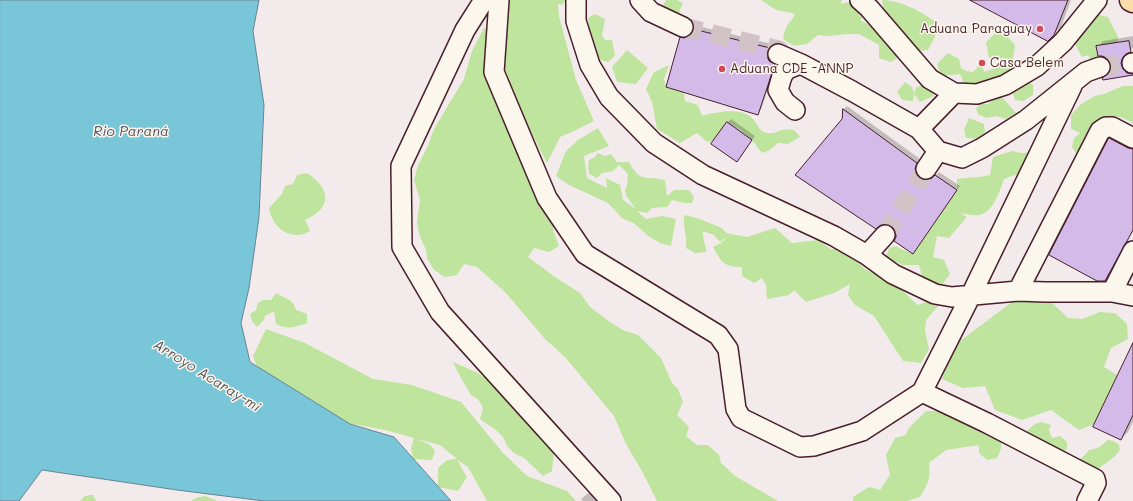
<!DOCTYPE html>
<html>
<head>
<meta charset="utf-8">
<style>
  body { margin:0 }
  canvas { display:block; background:#f3ebeb }
</style>
</head>
<body>
<canvas width="1133" height="501"></canvas>
<script>
const context = document.querySelector('canvas').getContext('2d');
context.lineJoin = 'round';
function fill(path, color) { context.fillStyle = color; context.fill(path, 'evenodd'); }
function strokePath(path, color, width, dash) { context.strokeStyle = color; context.lineWidth = width; context.lineCap = dash ? 'butt' : 'round'; context.setLineDash(dash || []); context.stroke(path); }
function label(font, color, halo, rows, align = 'center') {
  context.font = font + ' Mali,sans-serif'; context.lineWidth = 3; context.setLineDash([]); context.textBaseline = 'middle'; context.strokeStyle = halo; context.fillStyle = color; for (const [text, x, y, turn = 0] of rows) {
    context.save(); context.translate(x, y); context.rotate((+turn || 0) * Math.PI / 180); context.textAlign = isNaN(turn) ? turn : align; if (halo) context.strokeText(text, 0, 0); context.fillText(text, 0, 0); context.restore();
  }
}
const green = new Path2D(`
  M506,0h60l-4,5 -4,-1 1,12 17,64 18,41 -20,10 -14,6 -13,26 -24,-47 -10,-14 -5,-25 -6,-17z
  M666,0h11l6,3 -6,14 -16,-8z
  M761,0h81l-1,4 16,-4 8,15 -5,5c14,7 17,9 24,23l10,2 6,11 -9,6 -12,-4v-13l-20,-11h-11l-21,2 -9,-1 -11,9 -13,2 -11,-7c2,-13 5,-14 12,-24l-3,-2 -16,-3z
  M882,0c19,0 40,12 55,23l-2,14 -7,13 -21,2v-15l-22,-18z
  M595,14l10,5 -3,17 3,4h7l3,16 -7,6 -11,-3 -6,-18 -3,-23z
  M1095,14l13,3 10,20 -1,10 -11,23 -14,4 -3,-19 -7,2 -8,-15z
  M484,28l8,1 2,62 8,25 14,26 6,15 4,18 7,11 8,22 14,16 -2,6 6,16 -10,6 -15,-4 -6,9 27,20 25,16 10,14 20,15 13,8 15,5 23,23 11,25 6,6 5,13 -6,13 12,12 -3,9 11,9h11l11,10 2,8 14,13 43,25h-121l-14,-28 -17,-29 -12,-28 -49,-59 -20,-18 -39,-46 -29,-26 -13,-3 -7,11 -12,2 -11,-7 -7,-12 -1,-8 -7,-16 -2,-12 3,-22 -6,-20 4,-15 9,-17 7,-19 30,-50 8,-28z
  M1000,29l15,16 -2,14 -24,-1 -3,-16z
  M627,50l21,18 -12,16 -19,-2 -5,-15z
  M948,53l11,6 2,9 5,3 7,1 9,-9 2,9 14,-5 14,-2 4,13 -50,10 -6,-14 -19,2 -4,-12z
  M669,65l-5,14 2,8 18,6 1,8 13,4 4,11c14,-4 38,-9 50,2 6,5 5,11 12,14 9,3 11,0 18,-2 3,-1 8,0 12,0l6,7 -12,7 -10,-1 -8,7 -8,3 -10,-13 -12,-11 -13,-7 -7,17 -13,3 -10,-9 -17,10 -23,-14 -5,-27 -6,-13 8,-17z
  M1027,81l6,4v10l-10,6 -8,-1 -3,-9z
  M905,82l7,5 2,6 2,-5 11,-6 7,14 -14,6 -6,-8 -1,7 -11,-1 -5,-8z
  M1123,86h10v37c-19,-11 -27,-8 -39,9 -6,8 -11,15 -17,23l-5,-8 2,-9 6,-5 -9,-4v-14l10,-11 14,-8 9,-2z
  M1002,97l14,16 -10,6 -10,-3 -10,2 -8,-4 -2,-6 6,-4h6l5,-4z
  M969,118l15,6 1,8 -7,7 -12,-1 -2,-8z
  M598,128l11,18 -25,10 3,22 20,10 -1,-10 14,7 3,15 13,9 -10,-13 -1,-6 2,-4 1,-12 -9,-9 -6,6 -11,2 -5,5 -8,-4 -1,-6 1,-8 6,-3 3,-4 7,3 6,-2 6,8h12c12,22 16,13 36,18l2,16 7,-6h15l5,7 -2,6h-8l-12,-3 -5,7 -15,1 -5,5 -10,-2 9,8 16,-3 14,3 -5,27 -11,-3 -12,-7 -13,-12 -13,-6 -14,-15 -39,-18 -13,-9 10,-25 12,-11z
  M1012,151l10,2 12,-1 -2,20 -17,3 -11,4c-4,11 -10,31 -22,35 -6,3 -15,0 -22,-1l7,4 -18,21 -12,-2 -4,21 11,3 6,14 -12,16 -14,-7 -5,-18h-16l-17,-7 3,-10 6,-2 18,8 44,-64v-11c11,-2 22,-1 33,-4l3,-18z
  M307,173c10,6 24,20 16,33 -3,6 -12,11 -18,14l5,11c-19,11 -38,-3 -41,-23l13,-14 3,-8 8,-2 4,-9z
  M684,215l13,3 25,10 4,5 21,4 28,-9 17,15 26,-3 14,10 4,-5 17,7c11,23 16,17 36,28 10,6 20,17 29,25l14,-5 8,4 -14,16 -1,11 4,18 -8,14 -18,-2 -29,-45 -19,-11 -7,-10 2,-11 -16,9 -28,9 -12,-12 -5,5 -22,4 -1,-14 -4,-7 -8,5 -12,-7v-9c-18,0 -21,-5 -29,-20l8,-4 6,-6 -7,5 -6,-7 -11,-4c-1,7 3,13 3,21l-11,1 -9,-5c1,-12 -3,-22 -2,-33z
  M276,293c9,6 17,5 20,17l11,4v9c-10,4 -21,7 -31,1l-2,-13 -9,5 -1,4 -7,7 -5,-6 -2,-7 6,-4 2,-7 5,-3h8z
  M1020,296l26,1 22,21 14,1 18,-7 15,1 12,11 1,15 -17,9 -7,19 18,11 -18,42 -25,10 -28,-20 -29,10 -27,-10 -10,-24 -22,2 -21,-9 7,-20 11,-18z
  M266,329l39,14 68,36 39,6 49,17 42,51 24,23 40,15 9,10h-89l-19,-34 -10,-7 4,9 5,8 -9,14 -20,-4v-19l9,-8 10,-1 -17,-14 -23,-6 13,6 5,6 -3,9 -19,-1 -2,-10 3,-11 -29,-8 -38,-7 -90,-56 -4,-11z
  M453,362l25,11 16,11 55,59 5,10 -2,18 -9,5 -19,-18 -10,-5 -7,-7 -4,-9 -7,-7 -16,-11 3,-11 -5,-9 -7,-4 -10,-17z
  M965,406l9,22 13,-5c11,13 20,17 10,35l-10,2 -8,-7v-8l-33,5 -17,13c2,15 -1,21 -9,34l-13,4h-54v-4l16,-10 11,3 10,-15 -4,-20 9,-17 11,-3 2,-6 18,-18h22z
  M1041,422l10,3 -2,5 3,8 8,-2 7,6v7l-6,4 -10,-5 -1,-5 -6,2 -12,-3 -5,-11 8,-7z
  M1108,440l6,1 5,4 1,5 -6,7 -19,14 -19,-10 7,-4 6,-7 9,-2z
  M90,495h3l3,6h-16l5,-5z
  M205,496l13,5h-27l5,-3z`);
const water = new Path2D(`
  M0,0h259l-6,31 11,74 -5,112 -10,71 -8,35 9,39 100,62 44,13 57,64h-187l-87,-11 -135,-20 -23,31h-19z`);
const shadow = new Path2D(`
  M973,0h98l-10,27 -14,13z
  M698,26l74,18 -2,8 7,9 -16,49 -3,3 -77,-75 4,-4h7z
  M1133,36v12l-6,4 -1,5 7,10v7l-30,4 8,-6v-9l-13,-16 5,-6z
  M847,106l73,53 -2,5 12,13 6,-2 3,-3 21,14 -47,67 -16,-16v-5l-54,-113 1,-10z
  M731,119l24,17 -15,21 -13,-34z
  M1113,136l20,9v86l-24,45 -4,4 4,-141z
  M1133,345v77l-5,10 -7,7z
  M592,490l11,11h-20l-2,-2z`);
const building = new Path2D(`
  M970,0h98l-14,35 -6,6z
  M693,29l77,19 -3,8 2,5 6,3 -17,51 -92,-28 14,-50 4,1 5,-2z
  M1129,41l2,11 -5,2 -3,3 -2,6 2,6 4,4 6,1v1l-30,5 -1,-2 6,-4 3,-5 -1,-5 -3,-6 -5,-2h-4l-2,-10z
  M843,109l74,54 -2,6 1,5 4,4 6,2 5,-1 4,-4 22,15 -44,64 -19,-13 2,-4v-5l-4,-5 -4,-3h-6l-6,5 -81,-54 47,-56z
  M727,122l25,18 -15,22 -26,-18z
  M1109,138l19,10 5,1v81l-28,51h-8l-48,-26z
  M1133,343v72l-12,25 -28,-13z`);
const minorTunnel = new Path2D(`
  M683,27l96,23 -1,4
  M1100,67l32,-4
  M885,235l41,-66`);
const minor = new Path2D(`
  M484,0l-19,30 -64,136 1,81 38,65 171,189
  M499,0l-5,72 53,126 38,56 133,81 10,14 8,60 5,9 59,29 14,-1 48,-15 60,-39 65,31 108,56 1,4 -9,18
  M576,0v21l14,44 19,32 45,46 49,32 131,61 33,19 26,19 42,20 17,3 66,-6 27,1h67l21,4
  M640,0l11,12 32,15
  M860,0l9,8 61,71 24,14 23,1 28,-9 32,-19 26,-24 34,-42
  M778,54l23,10 51,27 67,38 19,22 24,7 20,-10 44,-28 60,-48 14,-5
  M1132,63h1
  M795,110l-10,-8 -7,-12c5,-18 4,-20 23,-26
  M919,129l35,-36
  M926,169l12,-18
  M867,255l18,-20
  M1018,291l82,-160 6,-4h6l21,11
  M1112,292l21,-41
  M922,392l49,-97 101,-209`);
const highway = new Path2D(`
  M1131,0l2,1`);
const markers = [
  [1040,29,4,"#d1495b"],
  [982,63,4,"#d1495b"],
  [722,69,4,"#d1495b"]
];
const poiNames = [
  ["Aduana Paraguay",1032,29,"right"],
  ["Casa Belem",990,63],
  ["Aduana CDE -ANNP",730,69]
];
const waterNames = [
  ["Rio Paraná",131,132],
  ["Arroyo Acaray-mi",207,376,32]
];
fill(green, '#bee49e');
fill(water, '#7ac6d9');
strokePath(water, '#678393', 1);
fill(shadow, '#0003');
fill(building, '#d3bae9');
strokePath(building, '#4a1f2b', 1);
strokePath(minorTunnel, '#d1c2c5', 19, [19, 10]);
strokePath(minor, '#4a1f2b', 22);
strokePath(highway, '#4a1f2b', 25);
strokePath(minor, '#fbf7ec', 19);
strokePath(highway, '#fbddab', 22);
for (const [x, y, r, color] of markers) { const dot = new Path2D(); dot.arc(x, y, r, 0, 2 * Math.PI); context.fillStyle = color; context.fill(dot); strokePath(dot, '#fbf7ec', 1.5); }
label('13px', '#4a1f2b', '#fbf7ec', poiNames, 'left');
label('italic 14px', '#58515f', '#fbf7ec', waterNames);
</script>
</body>
</html>
